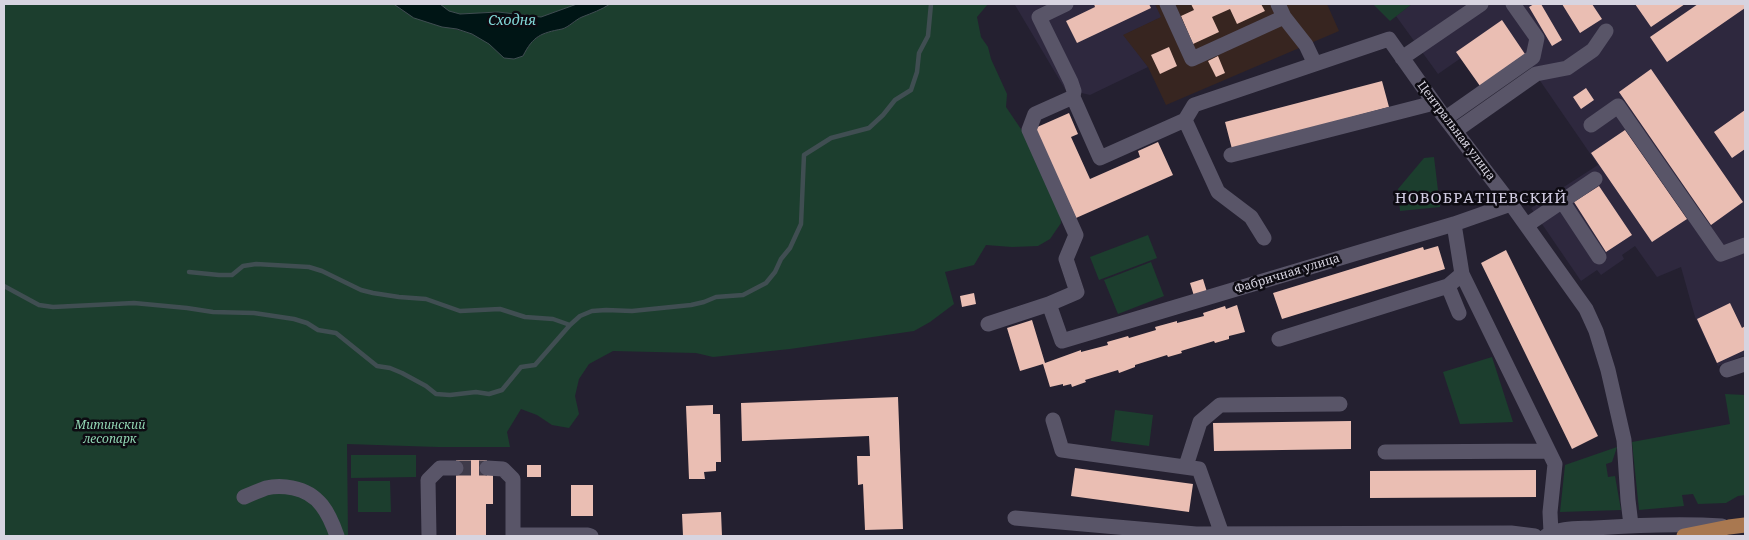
<!DOCTYPE html>
<html>
<head>
<meta charset="utf-8">
<style>
  body { margin:0 }
  #map { position:relative; width:1749px; height:540px; overflow:hidden; background:#242030; font-family:"Noto Serif",serif }
  canvas { display:block }
  .frame { position:absolute; inset:0; border:5px solid #d7d4e0; pointer-events:none }
</style>
</head>
<body>
<div id="map">
<canvas width="1749" height="540"></canvas>
<div class="frame"></div>
</div>
<script>
const context = document.querySelector('canvas').getContext('2d');
context.lineJoin = 'round';
function fill(path, color) { context.fillStyle = color; context.fill(path, 'evenodd'); }
function strokePath(path, color, width, dash) { context.strokeStyle = color; context.lineWidth = width; context.lineCap = dash ? 'butt' : 'round'; context.setLineDash(dash || []); context.stroke(path); }
function label(font, color, halo, rows, align = 'center') {
  context.font = font + ' "Noto Serif",serif'; context.lineWidth = 5; context.setLineDash([]); context.textBaseline = 'middle'; context.strokeStyle = halo; context.fillStyle = color; for (const [text, x, y, turn = 0] of rows) {
    context.save(); context.translate(x, y); context.rotate((+turn || 0) * Math.PI / 180); context.textAlign = isNaN(turn) ? turn : align; if (halo) context.strokeText(text, 0, 0); context.fillText(text, 0, 0); context.restore();
  }
}
const built = new Path2D(`
  M1016,4h139l7,13 -38,18 24,32 -58,28 -25,-6 -50,-84z
  M1412,4h333v351l-27,11 -23,-49 -14,-50 -24,10 -22,-31 -13,9 2,4 -23,16 -4,-5 -16,11 -50,-73 67,-43 -75,-109 2,-2 -23,-33 -41,37 -23,16 -42,-58z`);
const education = new Path2D(`
  M1155,4h172l12,27 -173,74 -18,-38 -25,-32 38,-18z`);
const green = new Path2D(`
  M4,4h390c6,4 12,10 19,13 24,11 51,10 74,25 15,11 14,22 36,14 10,-19 18,-23 39,-27 7,-1 13,-9 20,-12 10,-4 19,-7 28,-13h378l-11,13 4,20 7,10 3,12 16,35 -1,13 21,31 33,72 1,13 -11,16 -12,7 -26,1 -26,-2 -12,20 -29,7 9,32 -24,18 -16,9 -124,18 -77,8 -17,-4 -83,-2 -24,13 -10,15 -4,17 4,18 -10,14 -17,-3 -15,-10 -16,-6 -14,23 3,15h-72l-91,-3 1,92h-344z
  M440,4h137l-36,13 -43,-5 -38,2 -11,-3z
  M1373,4h39l-22,17z
  M1434,157l6,50 -40,4 -2,-22 26,-31z
  M1148,235l9,23 -58,22 -9,-23z
  M1151,262l13,34 -46,18 -14,-34z
  M1492,357l21,65 -53,2 -17,-52z
  M1725,394l20,1v100l-7,1 -12,7 -28,1 -5,-10 -11,1 2,11 -45,4 -7,-68 98,-18z
  M1115,410l38,5 -4,31 -38,-5z
  M1617,447l-5,15 -6,2 2,13 7,-1 6,34 -61,2 5,-47z
  M351,455h65v22l-65,1z
  M358,481h32l1,31h-33z`);
const water = new Path2D(`
  M394,4h46l9,7 11,3 38,-2 43,5 36,-13h33c-9,6 -18,9 -28,13 -7,3 -13,10 -20,12 -21,4 -29,7 -39,27l-9,3 -10,-1 -15,-14 -17,-10 -15,-5 -15,-2 -28,-9z`);
const stream = new Path2D(`
  M189,272l30,3h13l11,-9 13,-2 53,3 13,4 39,19 12,3 26,4 27,2 34,12 40,-2 25,8 28,2 17,6 10,-9 12,-5 14,-1 26,1 59,-6 13,-3 12,-5 27,-2 23,-12 9,-11 6,-13 9,-11 11,-24 3,-69 27,-17 38,-10 14,-13 12,-15 16,-10 6,-18 2,-19 9,-17 3,-32
  M4,286l35,19 14,2 81,-4 53,5 26,4 41,1 40,6 13,4 11,7 18,3 41,33 13,2 12,5 24,13 10,8 14,1 26,-3 13,2 13,-4 19,-23 14,-2 35,-40`);
const building = new Path2D(`
  M1094,4h55l2,4 -74,35 -11,-22 29,-14z
  M1191,4h70l4,7 -28,13 -7,-15 -18,8 7,15 -26,12 -12,-28 13,-6z
  M1534,4h7l21,36 -10,6 -23,-39z
  M1562,4h30l10,15 -22,14z
  M1635,4h50l-34,23z
  M1698,4h47v4l-78,54 -17,-25z
  M1502,20l23,34 -45,32 -24,-34z
  M1169,47l8,19 -17,8 -9,-19z
  M1218,56l7,17 -9,4 -8,-16z
  M1651,69l92,133 -32,23 -92,-133z
  M1382,81l7,26 -157,42 -7,-27z
  M1586,88l8,12 -13,9 -8,-12z
  M1745,110v39l-13,9 -18,-26z
  M1069,113l9,21 -7,3 19,42 50,-22 -2,-6 20,-9 15,33 -97,43 -41,-90z
  M1625,130l62,89 -35,23 -61,-89z
  M1599,186l33,49 -26,17 -32,-50z
  M1438,246l7,23 -163,50 -9,-26 150,-46 1,3z
  M1506,250l92,186 -26,13 -91,-186z
  M1203,279l4,13 -13,4 -4,-13z
  M974,293l2,11 -14,3 -2,-11z
  M1730,303l12,25 3,-2v24l-28,13 -20,-44z
  M1237,305l8,27 -16,4v3l-14,4 -1,-2 -33,10 1,2 -14,4 -1,-2 -32,10v2l-16,6 -1,-3 -33,10 1,2 -14,5 -1,-3 -8,2v-2l-13,3 -7,-23 -23,7 -13,-43 25,-8 13,43 36,-13v2l27,-7 -1,-3 21,-6 1,2 27,-8 -1,-3 22,-6v2l27,-7 -1,-3 22,-7 1,3z
  M898,397l5,132 -38,1 -2,-46 -5,1 -1,-29h13l-1,-20 -127,5 -1,-38z
  M713,405v9h7l1,48h-5v9l-12,1 1,7h-16l-3,-73z
  M1351,421v28l-137,2 -1,-28z
  M456,460h31v15h6v29h-7v32h-30z
  M527,465h14v12h-14z
  M1075,468l118,16 -4,28 -118,-16z
  M1536,470v27l-166,1v-27z
  M571,485h22v31h-22z
  M721,512l1,24h-39l-1,-22z`);
const minorTunnel = new Path2D(`
  M456,468h31`);
const minor = new Path2D(`
  M1066,4l-27,13 32,65 3,9 -1,6
  M1167,4l25,55 92,-42
  M1278,4l6,13 22,28 9,19
  M1402,58l79,-54
  M1446,118l87,-61 4,-19 -24,-34
  M1591,125l27,-19 103,148 24,-9
  M1455,131l81,-57 31,-6 26,-18 13,-19
  M1231,155l203,-52
  M1562,201l37,56
  M1454,224l8,50 93,190 -5,48 1,21
  M1527,225l68,-46
  M1264,238l-13,-21 -33,-25 -33,-72 9,-15 195,-66 53,75 69,90 75,105 10,22 12,39 16,70 4,60 3,25
  M1448,286l11,27
  M1049,304l28,-12 -11,-33 10,-24 -47,-105 6,-16 38,-17 27,61 85,-38
  M988,324l61,-20 13,37 392,-117 57,-20
  M1279,339l169,-53 14,-12
  M1727,370l18,-6
  M1053,420l9,30 137,19 23,65
  M1385,452l163,-1
  M1186,466l14,-44 20,-17 120,-1
  M487,468l16,1 10,10v57
  M244,497c7,-3 14,-6 22,-9 8,-2 18,-2 27,0 26,5 36,25 44,48
  M1015,518l181,16 315,-1 24,3
  M513,535h75l3,1
  M429,536l-1,-56 12,-12h16
  M1546,536c14,-9 34,-7 49,-8 43,-3 84,-5 127,-2`);
const major = new Path2D(`
  M1684,536l45,-9 16,-2`);
const streetNames = [
  ["Центральная улица",1456,131,53],
  ["Фабричная улица",1287,274,-17]
];
const parkNames = [
  ["Митинский",110,426],
  ["лесопарк",110,440]
];
const waterNames = [
  ["Сходня",512,21]
];
const quarterNames = [
  ["НОВОБРАТЦЕВСКИЙ",1481,199]
];
fill(built, '#2e283e');
fill(education, '#372520');
fill(green, '#1c3e2e');
fill(water, '#001515');
strokePath(water, '#404e52', 1);
strokePath(stream, '#404e52', 4.5);
fill(building, '#eabeb3');
strokePath(minorTunnel, '#3f3b4a', 15, [15, 8]);
strokePath(minor, '#595568', 15);
strokePath(major, '#a97850', 15);
label('12px', '#d7d4e0', '#0d0b12', streetNames);
label('italic 12px', '#91d5b3', '#0d0b12', parkNames);
label('italic 14px', '#83d9d9', '#0d0b12', waterNames);
context.letterSpacing = '1px';
label('15px', '#d1cce2', '#0d0b12', quarterNames);
context.letterSpacing = '0px';
</script>
</body>
</html>
